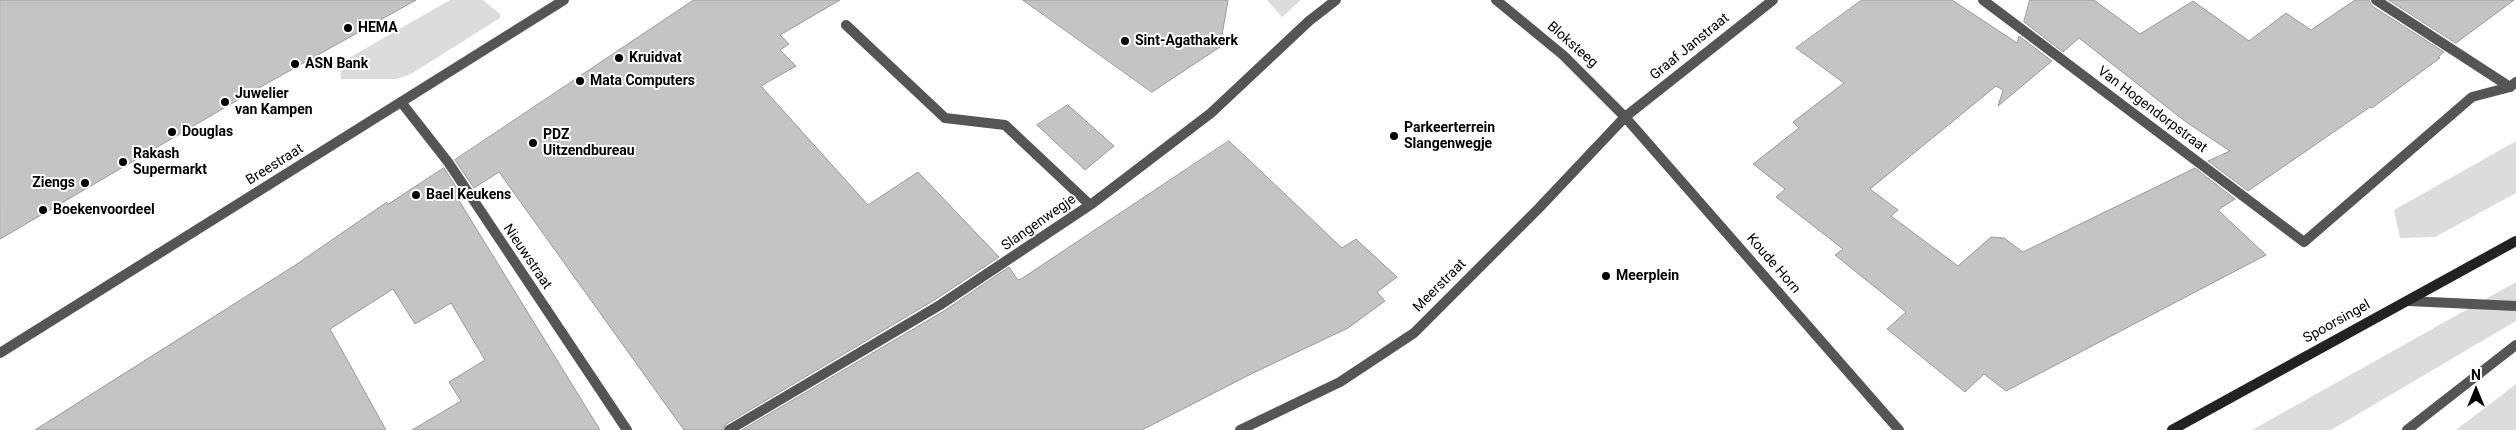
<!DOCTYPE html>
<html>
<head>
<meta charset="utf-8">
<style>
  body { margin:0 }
  #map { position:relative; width:2516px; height:430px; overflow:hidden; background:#fff; font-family:Roboto,sans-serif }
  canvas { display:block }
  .north { position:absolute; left:2451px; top:365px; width:50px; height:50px; -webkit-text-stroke:4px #fff; paint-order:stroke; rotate:0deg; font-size:14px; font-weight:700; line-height:20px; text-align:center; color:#000 }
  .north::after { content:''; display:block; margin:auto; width:18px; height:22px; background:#000; clip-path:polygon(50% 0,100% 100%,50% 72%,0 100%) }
</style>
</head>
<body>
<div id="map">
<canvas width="2516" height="430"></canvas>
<div class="north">N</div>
</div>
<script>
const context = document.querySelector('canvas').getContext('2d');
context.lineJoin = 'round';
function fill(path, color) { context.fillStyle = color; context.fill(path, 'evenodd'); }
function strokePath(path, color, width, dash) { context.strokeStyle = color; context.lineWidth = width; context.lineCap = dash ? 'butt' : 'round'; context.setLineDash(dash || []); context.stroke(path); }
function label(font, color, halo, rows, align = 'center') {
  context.font = font + ' Roboto,sans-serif'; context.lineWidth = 4; context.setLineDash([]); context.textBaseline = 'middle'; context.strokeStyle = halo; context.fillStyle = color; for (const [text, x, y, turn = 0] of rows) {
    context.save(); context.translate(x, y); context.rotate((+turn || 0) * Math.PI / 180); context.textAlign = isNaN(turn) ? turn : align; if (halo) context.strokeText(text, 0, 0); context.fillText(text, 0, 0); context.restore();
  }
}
const green = new Path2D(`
  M450,0h33l17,14v4l-89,56 -14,5h-56l-1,-16z
  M1267,0h34l-19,17z
  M2516,141v52l-81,44 -35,1 -6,-28z
  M2516,282v39l-185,109h-79z
  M2516,384v46h-60z`);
const building = new Path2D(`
  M0,0h416l-168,94 -248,145z
  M694,0h146l-60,35 9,9 -9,6 16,16 -35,20 107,119 50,-33 81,85 -63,42 -210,125 -4,6h-38l-185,-258 -25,16 -19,-28z
  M1023,0h205l-8,47 -68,45z
  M1862,0h90l65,43 2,-7 33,25 -54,45 5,-16 -7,-4 -126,103 28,21 -7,6 67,50 33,-29 13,1 19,14 172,-84 40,31 -17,11 48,45 -260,136 -22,-17 -19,18 -78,-63 19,-17 -71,-57 8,-6 -67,-52 9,-8 -32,-25 46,-36 -6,-6 51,-39 -48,-35z
  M2030,0h64l46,34 53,-33 56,40 37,-28 25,17 44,-30h14l3,6 72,46 -6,5 2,1 -68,50 -2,-1 -122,84 -40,-30 22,-10 -44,-29 -107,-84 -16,14 -39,-30z
  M2389,0h125l-58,43z
  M1068,105l46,41 -29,24 -48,-45z
  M1229,141l113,107 14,-9 41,38 -20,15 8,9 -37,27 -99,47 -107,55h-400l202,-119 65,-44 9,13 3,-1z
  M444,168l18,28 -4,3 142,231h-188l49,-29 -12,-19 36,-22 -34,-57 -36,21 -22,-35 -63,40 56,101h-351l259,-164 93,-64 1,2z`);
const service = new Path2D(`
  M2376,0l134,87
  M846,25l99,93 60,7 84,79
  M2408,301l108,5
  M2407,430l109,-85`);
const pedestrian = new Path2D(`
  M401,102l47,60 179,268`);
const minor = new Path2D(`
  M1983,0l321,242 168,-145 38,-10 6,-5
  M0,353l564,-353
  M729,430l211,-125 153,-102 118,-90 98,-92 27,-21
  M1240,430l100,-48 74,-49 125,-125 86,-91 -62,-62 -67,-55`);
const tertiary = new Path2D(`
  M1773,0l-148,117 274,313`);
const secondary = new Path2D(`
  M2172,430l344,-189`);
const markers = [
  [348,28,5,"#000"],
  [1125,41,5,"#000"],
  [619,58,5,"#000"],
  [295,64,5,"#000"],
  [580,81,5,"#000"],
  [225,102,5,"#000"],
  [172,132,5,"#000"],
  [1394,136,5,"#000"],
  [533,143,5,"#000"],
  [123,162,5,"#000"],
  [85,183,5,"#000"],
  [416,195,5,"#000"],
  [43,210,5,"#000"],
  [1606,276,5,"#000"]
];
const poiNames = [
  ["HEMA",358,28],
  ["Sint-Agathakerk",1135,41],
  ["Kruidvat",629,58],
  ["ASN Bank",305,64],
  ["Mata Computers",590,81],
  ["Juwelier",235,94],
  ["van Kampen",235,110],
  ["Parkeerterrein",1404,128],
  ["Slangenwegje",1404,144],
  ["Douglas",182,132],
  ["PDZ",543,135],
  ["Uitzendbureau",543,151],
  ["Rakash",133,154],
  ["Supermarkt",133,170],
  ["Ziengs",75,183,"right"],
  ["Bael Keukens",426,195],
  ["Boekenvoordeel",53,210],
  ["Meerplein",1616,276]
];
const streetNames = [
  ["Bloksteeg",1572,45,41],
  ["Graaf Janstraat",1690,47,-39],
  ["Van Hogendorpstraat",2152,110,37],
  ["Breestraat",275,165,-32],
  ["Slangenwegje",1039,223,-35],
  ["Nieuwstraat",527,257,56],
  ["Koude Horn",1773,264,49],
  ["Meerstraat",1440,286,-45],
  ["Spoorsingel",2337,322,-29]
];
fill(green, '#dcdcdc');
fill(building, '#c4c4c4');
strokePath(building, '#999', 1);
strokePath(service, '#555', 10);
strokePath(pedestrian, '#555', 10);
strokePath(minor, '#555', 10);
strokePath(tertiary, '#555', 10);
strokePath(secondary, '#222', 10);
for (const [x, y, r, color] of markers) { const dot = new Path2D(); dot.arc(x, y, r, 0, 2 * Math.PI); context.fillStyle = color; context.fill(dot); strokePath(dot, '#fff', 2); }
label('bold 14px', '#000', '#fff', poiNames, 'left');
label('14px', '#000', '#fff', streetNames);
</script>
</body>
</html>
